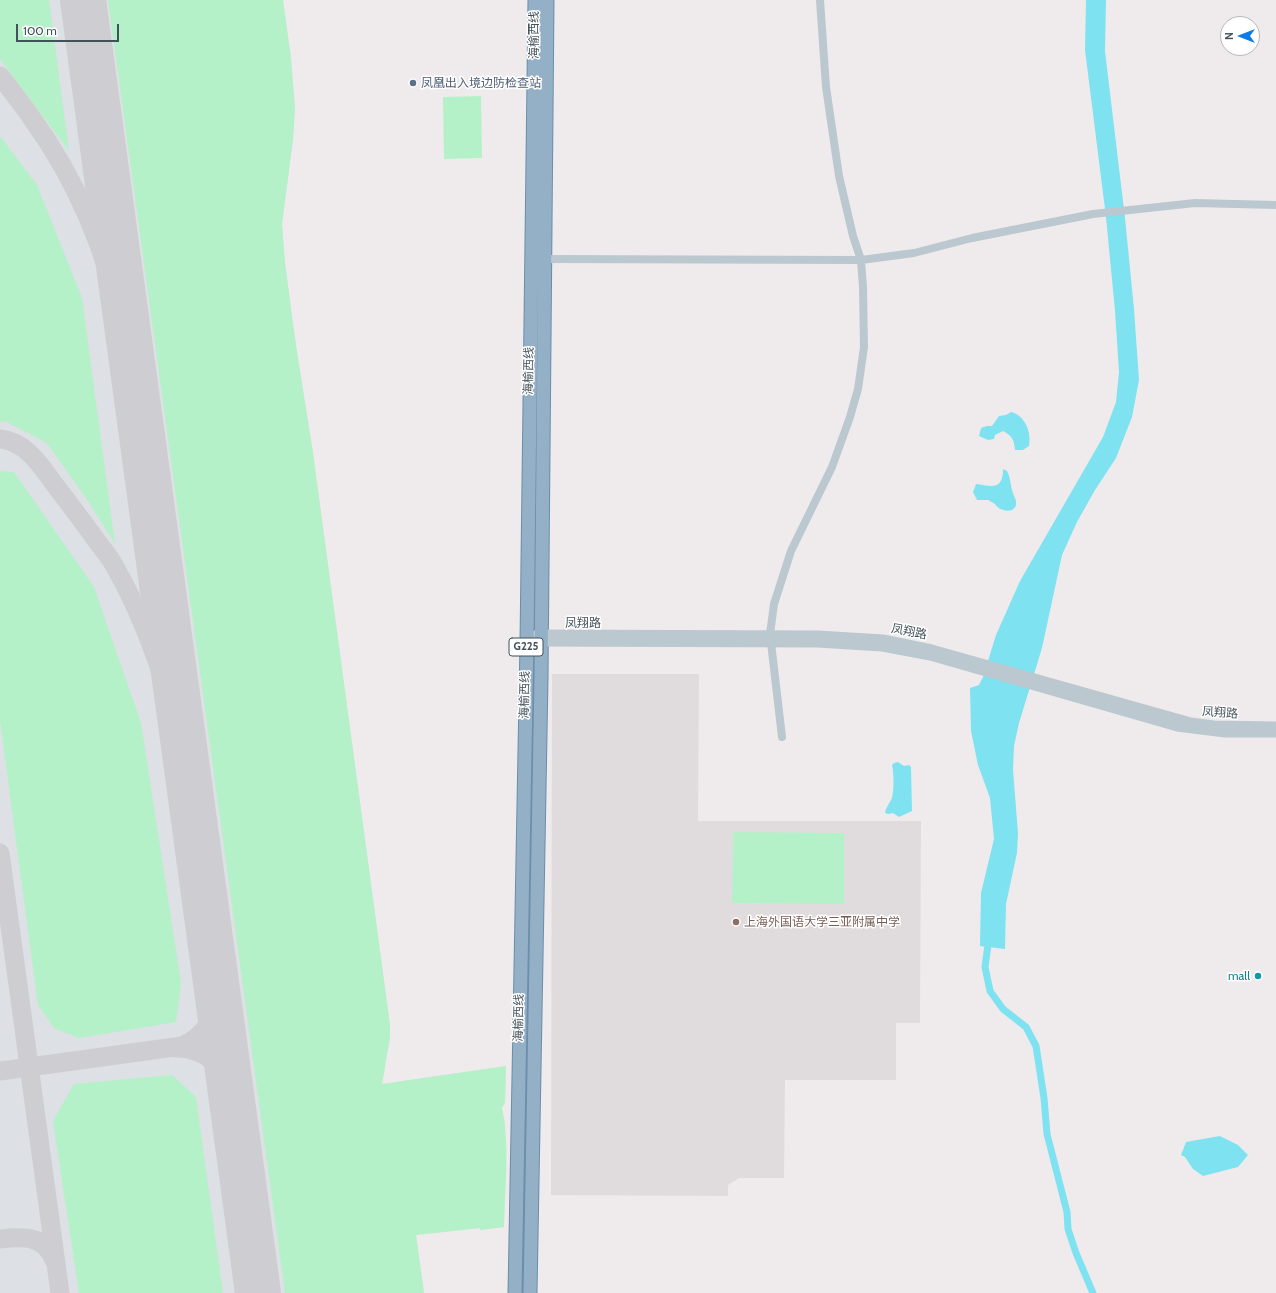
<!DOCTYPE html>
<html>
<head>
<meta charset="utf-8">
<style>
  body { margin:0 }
  #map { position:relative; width:1276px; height:1293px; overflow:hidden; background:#efebec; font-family:Cabin,sans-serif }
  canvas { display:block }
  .north { position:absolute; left:1220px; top:16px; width:40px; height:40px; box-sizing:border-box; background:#fff; border:1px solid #b4b9bd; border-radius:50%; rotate:270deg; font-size:11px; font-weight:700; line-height:16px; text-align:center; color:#43515a }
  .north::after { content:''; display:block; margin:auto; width:14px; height:18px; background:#0c7ce8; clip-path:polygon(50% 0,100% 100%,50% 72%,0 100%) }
  .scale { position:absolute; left:16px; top:24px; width:103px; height:18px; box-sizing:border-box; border:2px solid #43515a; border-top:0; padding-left:5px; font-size:12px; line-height:14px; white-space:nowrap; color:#43515a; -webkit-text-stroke:3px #fff; paint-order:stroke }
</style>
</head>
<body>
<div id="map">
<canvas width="1276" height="1293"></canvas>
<div class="north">N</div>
<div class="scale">100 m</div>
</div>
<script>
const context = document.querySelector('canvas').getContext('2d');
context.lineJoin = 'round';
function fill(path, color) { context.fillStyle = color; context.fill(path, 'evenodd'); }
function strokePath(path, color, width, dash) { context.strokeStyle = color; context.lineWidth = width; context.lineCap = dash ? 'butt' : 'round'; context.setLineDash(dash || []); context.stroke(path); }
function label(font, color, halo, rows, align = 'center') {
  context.font = font + ' Cabin,"Noto Sans SC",sans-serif'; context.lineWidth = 3; context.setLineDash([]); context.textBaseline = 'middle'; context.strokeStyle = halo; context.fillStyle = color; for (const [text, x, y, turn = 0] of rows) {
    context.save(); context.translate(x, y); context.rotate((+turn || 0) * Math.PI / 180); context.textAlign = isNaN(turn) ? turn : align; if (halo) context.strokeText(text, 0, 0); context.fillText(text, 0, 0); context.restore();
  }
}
const education = new Path2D(`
  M552,674h147l-1,147h223l-1,202h-24v57h-111l-1,98h-45l-11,7v11l-177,-1z`);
const airport = new Path2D(`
  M0,0h283l8,58 4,51 -2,30 -11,85 3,39 10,76 18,114 77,572v12l-8,47 124,-18 -1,37 -3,5 3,15 1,39 -2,65 -24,3v-2l-64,7 8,58h-424z`);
const green = new Path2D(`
  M0,0h49l20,151 -69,-92z
  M108,0h175l8,58 4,51 -2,30 -11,85 3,39 10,76 18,114 77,572v12l-8,47 124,-18 -1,37 -3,5c8,39 3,80 2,119l-24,3v-2l-64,7 8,58h-139z
  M481,96l1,62 -38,1 -1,-62z
  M0,136l37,49 45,113 33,246 -25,-40 -43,-61 -42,-22 -5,1z
  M0,471l14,1 80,115 47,136 40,260 -5,39 -97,16 -25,-10 -16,-23 -38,-284z
  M733,832l111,1v71l-112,-1z
  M172,1075l24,22 27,196h-144l-26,-172 21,-37z`);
const water = new Path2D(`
  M1086,0h20l-1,51 20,167 9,91 5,71 -7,37 -16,41 -21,32 -18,32 -15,33 -20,93 -23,75 -5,23 -1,24 5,63 -1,20 -11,51 -1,45 -25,-3 1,-53 13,-54 -4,-41 -12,-33 -7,-34 -1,-43 9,-3 4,-8 13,-42 24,-54 83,-144 13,-35 3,-30 -4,-61 -9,-94 -21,-167z
  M1011,412c14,3 21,21 18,34l-6,4h-8c-1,-11 -3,-14 -12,-19l-8,4 -1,4 -6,1 -9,-4 2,-8 6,-2h5l7,-10 7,-1z
  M1003,469l4,2c4,7 3,14 6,22 1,4 4,7 3,12 -3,10 -18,5 -21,-1l-7,-4h-11l-4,-8 3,-8c15,2 27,7 27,-15z
  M898,762l6,4 5,-1 2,2 1,44 -13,6 -6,-4 -5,1 -3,-1c1,-6 5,-10 7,-15 2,-8 2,-25 0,-33l2,-2z
  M1220,1136l18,9 10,10 -10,12 -35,9 -10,-7 -8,-12 -4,-2 5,-13z`);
const canal = new Path2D(`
  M989,937l-4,30 5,24 13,18 23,18 10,19 8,52 3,36 20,78 1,17 8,24 17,40`);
const taxiway = new Path2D(`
  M0,76c17,21 33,43 48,66 44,68 69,145 84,224
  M0,439c28,3 42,29 58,50 13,17 26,34 38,51 6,8 13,16 18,25 36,63 58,134 73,205
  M0,853l60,440
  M175,1048c31,0 48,17 56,46
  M0,1071l182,-25c25,-11 36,-32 34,-59
  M0,1239c24,-3 45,-4 55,23`);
const runway = new Path2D(`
  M83,0l175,1293`);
const minor = new Path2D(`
  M545,259l316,1 53,-7 58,-15 121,-24 102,-11 81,2
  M782,737l-12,-103 4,-30 17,-53 41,-84 18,-50 8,-28 6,-42 -1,-60 -2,-27 -8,-24 -14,-60 -13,-89 -6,-87`);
const tertiary = new Path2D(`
  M537,634l281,1 65,4 49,10 259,73 23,3 62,1
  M527,642l290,1 65,4 48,9 247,71 48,6h51`);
const trunk = new Path2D(`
  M515,1293l12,-651 8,-642
  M530,1293l11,-615 6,-678`);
const markers = [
  [413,83,4,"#5c6f8a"],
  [736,922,4,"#8d6e63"],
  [1258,976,4,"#0f9aa8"]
];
const shields = [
  [526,647,34]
];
const shieldNames = [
  ["G225",526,647]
];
const streetNames = [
  ["海榆西线",534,35,-90],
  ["海榆西线",529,371,-89],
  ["凤翔路",583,623],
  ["凤翔路",909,632,11],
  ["海榆西线",525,695,-89],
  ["凤翔路",1220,713,4],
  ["海榆西线",519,1018,-89]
];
const serviceNames = [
  ["凤凰出入境边防检查站",421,83]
];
const educationNames = [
  ["上海外国语大学三亚附属中学",744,922]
];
const cultureNames = [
  ["mall",1250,976]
];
fill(education, '#e0dcde');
fill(airport, '#dde0e4');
fill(green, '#b5f1c8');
fill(water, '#7fe2f1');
strokePath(canal, '#7fe2f1', 7);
strokePath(taxiway, '#ceced2', 19);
strokePath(runway, '#ceced2', 46);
strokePath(trunk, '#6a8eab', 15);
strokePath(minor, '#bbc8d0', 8);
strokePath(tertiary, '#bbc8d0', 9);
strokePath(trunk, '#94b0c6', 13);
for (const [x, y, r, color] of markers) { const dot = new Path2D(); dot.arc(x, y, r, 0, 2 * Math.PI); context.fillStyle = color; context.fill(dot); strokePath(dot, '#fff', 1.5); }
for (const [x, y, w] of shields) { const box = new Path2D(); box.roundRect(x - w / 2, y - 9, w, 18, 3); context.fillStyle = '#fff'; context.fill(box); strokePath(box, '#43515a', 1); }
label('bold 11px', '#43515a', null, shieldNames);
label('12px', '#43515a', '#fff', streetNames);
label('12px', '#4e5e75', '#fff', serviceNames, 'left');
label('12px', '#785e54', '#fff', educationNames, 'left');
label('12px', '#0d838f', '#fff', cultureNames, 'right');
</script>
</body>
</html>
